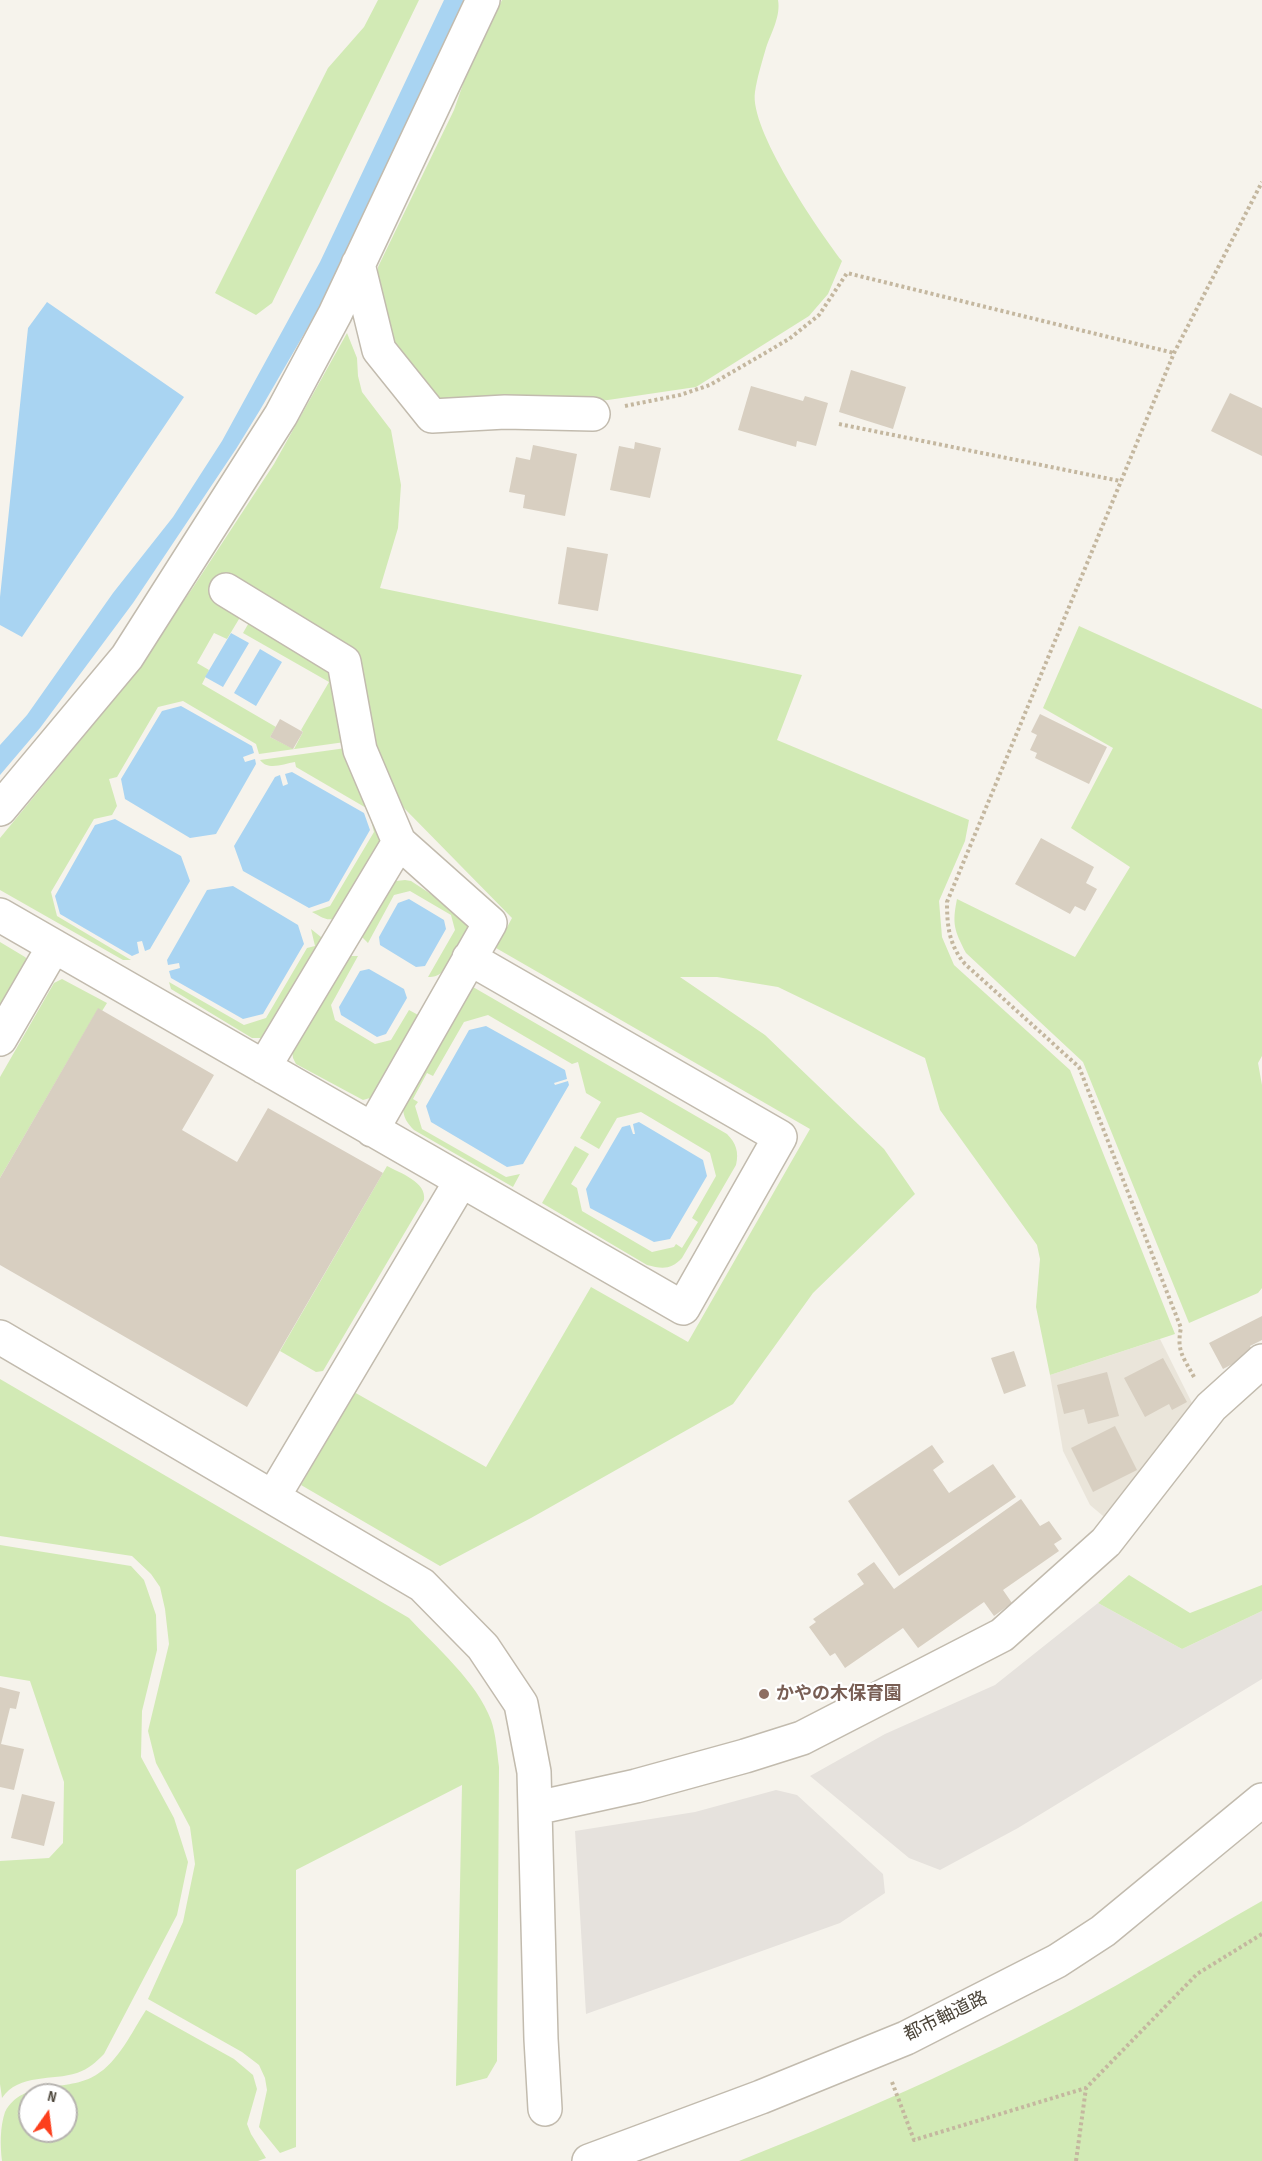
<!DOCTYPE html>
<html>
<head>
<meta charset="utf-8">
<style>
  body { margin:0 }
  #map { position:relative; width:1262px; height:2161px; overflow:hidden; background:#f6f3ec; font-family:"Sofia Sans Condensed",sans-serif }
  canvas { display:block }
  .north { position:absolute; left:18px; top:2083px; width:60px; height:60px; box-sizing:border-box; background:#fff; border:2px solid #b7b4b0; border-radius:50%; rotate:14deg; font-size:16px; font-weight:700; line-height:24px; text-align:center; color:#4b4439 }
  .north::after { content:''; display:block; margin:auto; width:21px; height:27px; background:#fc3f1d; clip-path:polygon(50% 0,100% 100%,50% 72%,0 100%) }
</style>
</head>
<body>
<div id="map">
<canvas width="1262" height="2161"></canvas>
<div class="north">N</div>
</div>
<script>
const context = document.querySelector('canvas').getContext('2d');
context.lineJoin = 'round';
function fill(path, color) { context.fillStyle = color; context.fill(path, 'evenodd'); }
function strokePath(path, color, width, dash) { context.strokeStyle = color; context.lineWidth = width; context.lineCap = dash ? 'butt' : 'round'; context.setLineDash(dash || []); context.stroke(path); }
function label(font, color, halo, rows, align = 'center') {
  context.font = font + ' "Sofia Sans Condensed","Noto Sans JP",sans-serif'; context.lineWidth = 4.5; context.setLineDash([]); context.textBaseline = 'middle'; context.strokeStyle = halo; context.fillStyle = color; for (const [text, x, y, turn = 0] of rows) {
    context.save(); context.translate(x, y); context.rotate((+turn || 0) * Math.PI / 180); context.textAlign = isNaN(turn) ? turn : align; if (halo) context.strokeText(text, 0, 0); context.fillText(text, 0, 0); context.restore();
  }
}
const residential = new Path2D(`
  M1160,1339l36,72 -87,110 -19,-16 -27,-54 -13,-76z`);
const industrial = new Path2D(`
  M1098,1603l84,46 80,-38v68l-244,149 -78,42 -31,-12 -99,-82 75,-42 110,-49z
  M776,1790l21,5 86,79 2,19 -45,30 -254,91 -11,-183 120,-19z`);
const green = new Path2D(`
  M378,0h41l-147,303 -16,12 -41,-22 113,-225 36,-41z
  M502,0h276c3,16 -7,33 -12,48 -4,14 -9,30 -11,44 -6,37 63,138 87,169l-14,33 -19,22 -113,71 -88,13 -57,5 -111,-2 -54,-66 -8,-27v-43l76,-157 17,-49z
  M347,333l10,25 1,18 4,16 29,38 10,55 -3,43 -18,60 422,87 -25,65 192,80 -4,21 -26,60 3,36 12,28 116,105 105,264 -125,41 -14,-68 4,-48 -3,-14 -97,-135 -15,-52 -147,-71 -61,-10h-37l85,58 119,114 31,45 -102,99 -80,111 -202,114 -91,48 -139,-81 53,-93 132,75 105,-180 97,55 122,-213 -314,-181 16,-30 -108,-110 -34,-61 -12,-84 -116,-49 -15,25 -13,-6 -17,30 12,7 -7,14 74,43 -6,10 24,12 9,-17 -2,-2 28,-48 -86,-49 8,-14 80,48 14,75 -86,12 -3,-10 -73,-43 -25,6 -41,70 -8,2 8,27 -5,9 -18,4 -43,73 6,24 74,44h-8l-123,-70v-52l111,-135 81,-114 82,-125z
  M1079,626l183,83v347l-4,7 4,22v203l-4,5 -69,30 -106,-261 -117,-109c-12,-23 -14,-29 -9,-54l118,58 55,-90 -59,-39 42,-80 -70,-40z
  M346,748l40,84 -49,85c-9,6 -17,-1 -25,-5l18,-6 44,-74 -6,-23 -72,-42 -1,-5c-12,2 -27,9 -35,-2z
  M405,880l6,1 52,34 5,8c0,11 -18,41 -26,49 -4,4 -8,5 -14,5l27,-47 -4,-15 -41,-24 -16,4 -26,48 -7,-7 26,-50 9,-5z
  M311,929l10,8 2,6 -59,95h-12l-81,-49 -2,-7 75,43 22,-7 41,-70 8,-2z
  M0,942l25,15 4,4 -29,55z
  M351,956h7l-27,49 4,15 40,24 16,-4 18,-30 11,6 -45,76 -5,6 -7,2 -67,-36 -3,-6 -1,-7 55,-94z
  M62,979l45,24 -5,8 -4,-2 -98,169v-101l54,-94z
  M473,987l254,147c9,9 12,18 9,31l-54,93c-11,12 -20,11 -35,7l-105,-62 33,-57 14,8 -18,30 6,4 5,23 70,41 22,-5 2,-3 6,4 16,-26 -6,-4 24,-42 -6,-23 -69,-41 -24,6 -18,31 -19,-11 21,-36 -15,-9 -8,-31 -6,2 -84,-49 -24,7 -31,54 -6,-3 -14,26 5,3 -3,4 7,23 84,48 14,-3 -7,13 -99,-57c-7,-7 -11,-13 -11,-23z
  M387,1166c13,7 40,16 37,34l-101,171 -7,1 -36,-21z
  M0,1379l409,239c27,29 68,64 82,102 5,14 6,32 8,47l-2,294 -10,17 -31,8 6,-301 -166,85v277l-16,6 -21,-26 8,-37 -2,-12 -6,-13 -17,-13 -94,-53 35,-77 12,-58 -5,-37 -34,-64 -8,-32 21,-87 -4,-35 -5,-22 -9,-13 -19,-18 -132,-20z
  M0,1545l131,21 13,14 12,35 1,35 -15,61 -1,46 33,61 14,44 -11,53 -73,139c-8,8 -15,15 -27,19 -24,8 -58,0 -75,25l-2,-14v-223l49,-3 14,-15 1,-61 -34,-101 -30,-5z
  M1129,1575l61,38 72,-28v26l-80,38 -84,-46z
  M1262,1901v260h-523c129,-51 257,-108 378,-176 49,-28 97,-57 145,-84z
  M146,2010l88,49 19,16 4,14 -10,35 4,10 15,24 -8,3h-256c-2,-16 -2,-34 3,-49 18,-34 63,-19 91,-37 22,-13 36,-43 50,-65zM30,2095h36v36h-36z`);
const water = new Path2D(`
  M444,0h20l-29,61 -18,45 -102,209 -55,95 -24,39 -103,154 -93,125 -40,47v-30l27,-30 86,-122 60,-76 49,-76 98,-179z
  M47,302l137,95 -162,240 -22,-12v-28l28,-269z
  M231,633l18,10 -26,44 -18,-10z
  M260,649l22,13 -26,44 -22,-13z
  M181,706l71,40 2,7 -11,4 2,5 10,-3 1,5 -40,70 -26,4 -65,-39 -4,-20 41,-68z
  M292,772l72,41 6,17 -41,71 -20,7 -66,-37 -9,-25 41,-69 5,-2 3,11 5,-2 -3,-10z
  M115,819l66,37 9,25 -40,68 -5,2 -3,-10 -5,1 2,11 -7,3 -72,-42 -5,-18 40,-71z
  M233,886l65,39 6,19 -41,70 -20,5 -72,-41 -2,-7 11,-3 -1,-5 -11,2 -1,-5 40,-70z
  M409,899l35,21 2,9 -21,37 -9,1 -36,-22 -1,-8 19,-34z
  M369,969l35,20 3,9 -21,36 -9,3 -36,-22 -2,-8 21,-36z
  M486,1026l79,44 2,9 -13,4 1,2 13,-4 1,4 -46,79 -16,3 -76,-45 -5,-16 43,-76z
  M639,1122l64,38 4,16 -37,63 -16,3 -64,-34 -4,-19 36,-62 8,-2 3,9h2l-2,-10z`);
const building = new Path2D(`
  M851,370l55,17 -13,42 -54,-17z
  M751,386l52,15 2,-5 23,7 -12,43 -19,-5 -1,6 -58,-17z
  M1230,393l32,15v48l-51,-25z
  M635,442l26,6 -11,50 -40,-8 9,-44 15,3z
  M533,445l44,9 -12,62 -42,-8 2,-13 -16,-3 7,-35 14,3z
  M567,547l41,7 -10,57 -40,-7z
  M1040,714l67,33 -18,37 -54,-26 2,-5 -7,-3 7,-15 -6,-3z
  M280,719l23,13 -10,17 -23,-12z
  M1041,838l53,29 -8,16 11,6 -12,22 -10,-5 -5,8 -55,-30z
  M98,1008l116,67 -32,55 55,32 31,-54 115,65 -136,234 -247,-142v-87z
  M1262,1316v24l-12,6 4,7 -31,16 -14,-26z
  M1014,1351l12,35 -22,8 -13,-36z
  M1163,1358l24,44 -15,8 -3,-6 -24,13 -21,-39z
  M1107,1372l12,44 -31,8 -4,-15 -20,5 -7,-29z
  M1115,1426l22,44 -44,22 -22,-44z
  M932,1445l12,17 -11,8 16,23 44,-29 23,33 -117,79 -51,-75z
  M1021,1499l19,27 9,-5 13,18 -8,5 5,7 -56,39 9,13 -18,13 -10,-14 -66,46 -15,-20 -58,40 -10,-15 -5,3 -21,-29 7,-5 -3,-3 51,-35 -7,-10 17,-12 20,27z
  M0,1687l20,5 -4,17 -6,-1 -9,36 23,5 -10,41 -14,-3z
  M22,1794l33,8 -11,44 -33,-8z`);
const path = new Path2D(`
  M625,406l55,-11 30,-10 79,-46 30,-24 28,-42 327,80
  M839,424l281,57
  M1194,1377c-10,-19 -18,-26 -13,-49l-102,-261 -114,-103c-16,-19 -18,-38 -18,-62l227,-549 88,-171
  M892,2082l22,58 172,-52
  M1076,2161l10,-73 111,-114 65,-40`);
const minor = new Path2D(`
  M358,264l21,86 53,66 73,-4 88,2
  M226,590l118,72 16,88 39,92
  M0,809l127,-152 154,-242 54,-101 148,-314
  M0,915l683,393 97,-171 -311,-179
  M0,1039l54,-93
  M264,1067l135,-225 91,81 -118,207
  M0,1337l422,248 61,62 38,57 13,68 7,267 4,70
  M273,1497l188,-316
  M536,1808l100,-22 109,-30 57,-18 200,-103 104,-93 105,-135 51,-46
  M589,2161l172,-64 145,-59 151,-77 46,-30 159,-131`);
const markers = [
  [764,1694,6,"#8d6e63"]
];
const educationNames = [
  ["かやの木保育園",776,1694]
];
const streetNames = [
  ["都市軸道路",946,2017,-26]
];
fill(residential, '#eae5da');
fill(industrial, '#e6e2dd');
fill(green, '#d2eab5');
fill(water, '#a9d4f2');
fill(building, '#d8cfc1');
strokePath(minor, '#c2bbae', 36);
strokePath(path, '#c4b79f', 4, [3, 3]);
strokePath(minor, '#fff', 33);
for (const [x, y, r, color] of markers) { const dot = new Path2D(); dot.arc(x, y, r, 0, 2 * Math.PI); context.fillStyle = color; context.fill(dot); strokePath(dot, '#fff', 2); }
label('bold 18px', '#785e54', '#fff', educationNames, 'left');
label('18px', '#4b4439', '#fff', streetNames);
</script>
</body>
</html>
